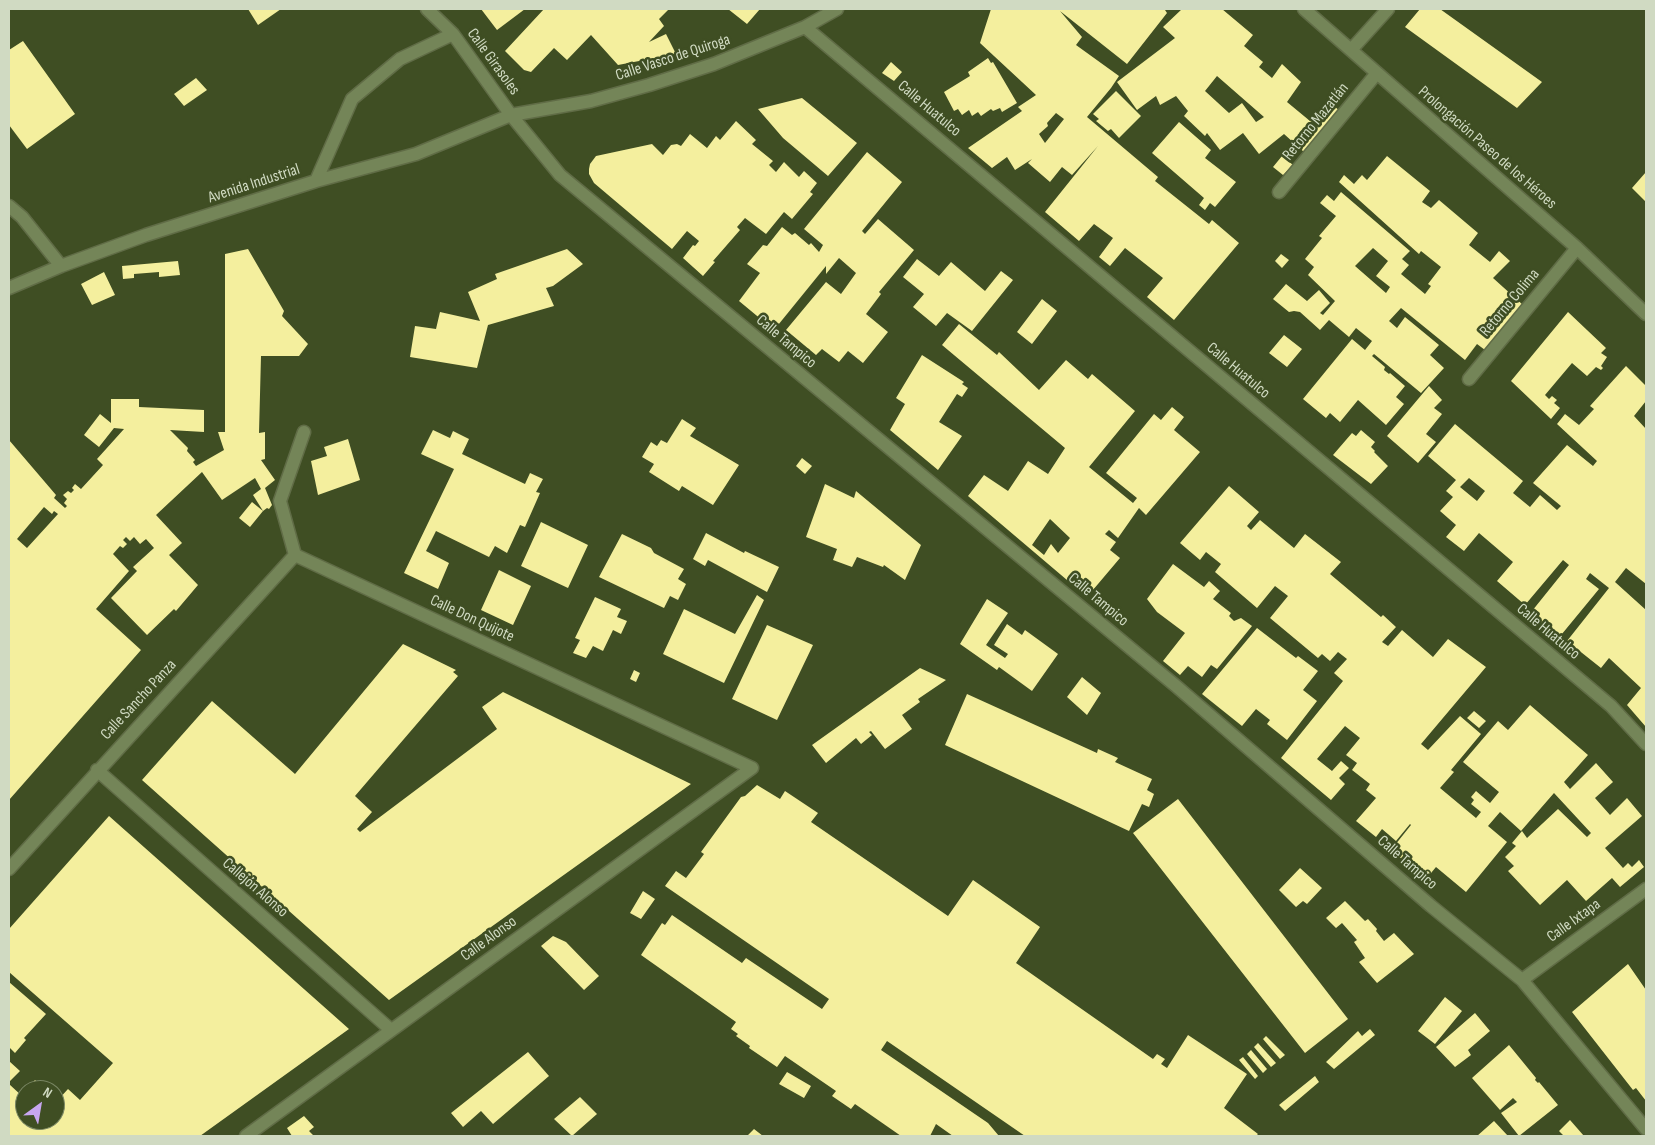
<!DOCTYPE html>
<html>
<head>
<meta charset="utf-8">
<style>
  body { margin:0 }
  #map { position:relative; width:1655px; height:1145px; overflow:hidden; background:#3f4e23; font-family:"Sofia Sans Condensed",sans-serif }
  canvas { display:block }
  .frame { position:absolute; inset:0; border:10px solid #d0dac2; pointer-events:none }
  .north { position:absolute; left:15px; top:1080px; width:50px; height:50px; box-sizing:border-box; background:#3f4e23; border:1px solid #798663; border-radius:50%; rotate:32deg; font-size:14px; font-weight:700; line-height:20px; text-align:center; color:#d0dac2 }
  .north::after { content:''; display:block; margin:auto; width:18px; height:22px; background:#c7a6ef; clip-path:polygon(50% 0,100% 100%,50% 72%,0 100%) }
</style>
</head>
<body>
<div id="map">
<canvas width="1655" height="1145"></canvas>
<div class="frame"></div>
<div class="north">N</div>
</div>
<script>
const context = document.querySelector('canvas').getContext('2d');
context.lineJoin = 'round';
function fill(path, color) { context.fillStyle = color; context.fill(path, 'evenodd'); }
function strokePath(path, color, width, dash) { context.strokeStyle = color; context.lineWidth = width; context.lineCap = dash ? 'butt' : 'round'; context.setLineDash(dash || []); context.stroke(path); }
function label(font, color, halo, rows, align = 'center') {
  context.font = font + ' "Sofia Sans Condensed",sans-serif'; context.lineWidth = 5; context.setLineDash([]); context.textBaseline = 'middle'; context.strokeStyle = halo; context.fillStyle = color; for (const [text, x, y, turn = 0] of rows) {
    context.save(); context.translate(x, y); context.rotate((+turn || 0) * Math.PI / 180); context.textAlign = isNaN(turn) ? turn : align; if (halo) context.strokeText(text, 0, 0); context.fillText(text, 0, 0); context.restore();
  }
}
const building = new Path2D(`
  M248,9h33l-23,16z
  M481,9h44l-28,21z
  M544,9h125l-10,10 5,7 -15,16 17,-8 10,20 -58,11 -27,-30 -24,25 -13,-12 -23,24 -7,-2 -19,-19z
  M728,9h32l-13,15z
  M991,9h175l-1,1 2,3 -40,51 -67,-53 22,26 -6,8 43,31 -8,12 -24,29 71,60 -3,4 54,43 3,-4 27,23 -65,77 -27,-23 16,-19 -38,-30 -15,18 -11,-9 14,-19 -19,-14 -15,17 -34,-29 53,-66 -26,29 -10,-8 -12,15 -22,-19 4,-4 -17,11 -8,-13 -15,11 -24,-20 54,-37 -4,-4 18,-12 -56,-52zM1056,113l8,6 -19,24 -6,-9 9,-8 -1,-3z
  M1182,9h40l31,26 -9,11 19,16 -4,5 13,11 10,-14 19,18 -14,20 23,19 17,-21 14,12 -37,40 -20,-18 -25,20 -16,-21 -23,17 -13,-17 -2,3 -21,-20 4,-5 -12,-15 -16,9 -4,-9 -19,14 -20,-28 58,-44 -12,-11zM1217,76l47,41 -8,5 -14,-19 -13,10 -24,-22z
  M1420,9h20l102,73 -25,26 -112,-81z
  M23,41l52,73 -48,35 -18,-24v-75z
  M988,58l3,5 2,-1 24,41 -15,9 -2,-4 -7,3 -2,-2 -10,7 -3,-4 -6,4 -3,-6 -7,5 -4,-6 -4,2 -10,-19 26,-16 -2,-4z
  M891,62l11,10 -8,9 -12,-8z
  M196,78l11,12 -23,16 -10,-12z
  M1116,91l25,25 -22,22 -8,-9 -3,2 -12,-10 3,-2 -6,-5z
  M802,98l55,45 -29,33 -45,-38 -25,-29z
  M736,121l20,19 -4,4 21,17 -4,4 7,7 8,-10 15,15 5,-6 13,12 -7,9 3,2 -21,25 -8,-7 -18,22 -21,-16 -8,9 3,3 -27,31 2,1 -12,14 -20,-18 10,-13 2,1 4,-5 -12,-10 -15,18 -78,-66 -5,-9v-5l1,-5 6,-8 56,-12 11,11 8,-10 6,-1 4,2 9,-12 17,14 9,-12 4,4z
  M1179,122l32,28 -6,8 31,24 -21,25 -5,-4 -5,7 -6,-5 5,-7 -52,-45z
  M867,152l35,30 -40,49 3,3 13,-15 36,31 -35,42 2,2 -15,20 22,18 -25,31 -15,-12 -9,11 -17,-13 -6,6 -30,-25 40,-48 15,12 15,-21 -17,-15 -13,16v-8l-52,64 -35,-29 21,-28 -13,-9 16,-19 4,1 15,-19 10,8 3,-2 14,12 2,-2 8,9 4,-7 -19,-16z
  M1282,156l11,9 -10,10 -10,-8z
  M1387,156l43,35 -8,11 9,6 8,-8 39,33 -9,12 21,17 9,-11 11,10 -17,17 30,27 -38,45 -8,-6 -12,16 -64,-52 -12,13 8,7 8,-11 34,28 -9,10 14,13 -23,25 -47,-39 -2,2 13,11 -1,3 5,4 1,-1 15,13 -9,11 8,7 -18,21 -28,-25 -18,22 -10,-9 -4,5 -23,-19 49,-60 13,11 7,-9 -16,-13 -7,9 -20,-17 -9,10 -20,-18 -6,-1 -5,1 -16,-13 13,-15 21,17 12,-11 11,13 -10,10 3,2 12,-14 -27,-26 6,-8 -9,-8 17,-21 -3,-2 17,-20 -16,-13 7,-8 7,6 7,-9 69,59 -8,8 7,6 -8,9 24,20 6,-8 -3,-2 13,-17 -20,-16 -2,3 -80,-72 5,-7 10,9 8,-9 5,5zM1373,248l15,13 -12,15 14,11 -4,6 -31,-27z
  M1646,172v30l-14,-14z
  M248,249l36,62 -2,5 26,28 -9,12h-38l-2,77 6,-1v27l-4,1 14,20 -10,8 7,17 -3,4 -2,-1 -4,3 -10,-16 8,-6 -6,-11 -33,22 -20,-28 -46,43 26,28 -13,12 29,30 -22,26 -2,-2 -27,26 -36,-37 26,-27 -4,-4 21,-19 -8,-9 -6,5 -6,-7 -4,4 -4,-4 -3,3 4,4 -4,4 -3,-2 -7,8 16,17 -33,38 45,41 -132,150v-360l47,55 -2,3 11,10 2,-2 -3,-3 3,-4 -4,-4 5,-4 3,2 3,-3 -2,-2 3,-4 6,5 22,-24 -6,-6 27,-30 -10,-1 -15,19 -15,-12 16,-21 11,9v-24h28v8l65,3v22l-34,-2 18,18 -1,3 8,9 -2,2 3,4 28,-16 -6,-18h7v-178zM44,507l8,7 2,-3 4,3 -31,34 -10,-9z
  M567,249l16,15 -30,22 -7,2 8,18 -66,19 -11,43 -67,-11 5,-31 21,3 4,-17 40,9 -12,-29 29,-13 -2,-5z
  M1281,254l8,6 -7,8 -7,-7z
  M917,259l22,17 12,-14 34,29 16,-20 12,9 -41,51 -25,-18 -11,13 -23,-19 11,-13 -21,-17z
  M178,261l2,14 -21,2v-5l-25,2v4l-11,1 -1,-13z
  M104,272l11,23 -23,10 -11,-21z
  M1042,299l15,12 -25,33 -15,-12z
  M1568,312l38,36 -5,5 6,4 -6,9 2,2 -2,2 -5,-3 -9,9 -15,-13 -27,32 4,4 3,-3 5,4 -3,3 6,5 -9,11 -40,-38z
  M959,324l38,31 2,-3 40,38 27,-30 22,19 4,-5 43,37 -46,56 44,36 4,-5 -31,-25 48,-59 7,6 11,-13 12,10 -10,13 26,22 -54,63 -7,-7 -21,30 -9,-8 -4,4 11,8 -6,8 10,8 -33,39 -119,-101 16,-21 24,16 20,-30 20,13 17,-26 -123,-103zM1050,519l20,19 -12,15 -7,-9 -7,11 -12,-10z
  M1284,335l18,14 -15,18 -18,-14z
  M922,355l42,27 -2,2 6,4 -6,9 -5,-3 -18,28 23,14 -24,34 -48,-40 15,-26 -9,-6z
  M1626,366l20,20v15l-12,15 12,13v155l-20,-16 -11,14 31,28v117l-19,-22 14,-17 -32,-30 -8,10 -34,-27 42,-53 -19,-15 -4,6 13,10 -42,51 -29,-24 41,-51 -6,-5 -38,45 -28,-24 16,-19 -34,-29 -15,18 -18,-14 10,-12 -16,-14 13,-14 -7,-6 10,-11 -28,-24 27,-32 68,57 -10,12 17,14 10,-12 17,15 4,-4 -28,-23 34,-38 26,21 4,-5 -40,-37 8,-10 14,11 15,-16 -4,-3zM1469,478l16,13 -8,10 -17,-14z
  M1429,386l13,14 -8,8 8,6 -16,20 10,8 -18,21 -31,-27z
  M682,419l14,9 -6,8 49,29 -26,40 -31,-19 -3,5 -30,-19 5,-8 -12,-7 9,-15 6,4 4,-6 6,3z
  M433,430l17,8 3,-7 16,8 -7,15 63,30 5,-11 13,6 -7,13 4,1 -15,34 -5,-2 -13,28 -12,-7 -6,11 -53,-26 -10,20 23,12 -11,26 -34,-16 50,-104 -33,-15z
  M1361,430l14,12 -4,5 4,4 -1,1 14,14 -17,18 -38,-29 19,-22 4,3z
  M348,439l12,41 -42,15 -7,-34 16,-5 -3,-9z
  M802,458l10,8 -7,8 -9,-8z
  M825,484l29,14 2,-7 65,54 -16,35 -21,-15 -1,2 -26,-10 -5,10 -19,-7 4,-11 -31,-12z
  M1229,486l30,26 -12,14 4,4 9,-10 34,28 11,-14 36,28 -11,12 51,43 2,-2 13,12 -14,15 6,4 14,-16 31,27 15,-18 38,28 -65,77 7,6 32,-34 21,18 -30,36 3,2 -14,16 36,30 5,-6 -10,-8 3,-4 -3,-3 5,-6 14,12 9,-11 -36,-30 35,-41 10,9 22,-25 58,50 -24,27 6,7 26,-26 17,19 -18,16 15,17 17,-17 15,18 -37,32 18,20 5,-5 4,4 7,-7 5,7 -24,20 -8,-9 -26,23 -19,-21 -27,25 -32,-34 6,-5 -9,-9 11,-11 -4,-3 10,-12 5,7 31,-29 29,28 4,-4 -37,-40 -33,38 -21,-19 -12,14 19,16 -41,50 -30,-25 -10,12 -35,-29 20,-25 -1,-1 -14,17 -14,-12 -6,8 -20,-16 20,-23 -10,-8 4,-6 -18,-14 5,-7 -11,-8 14,-17 -15,-12 -28,33 15,12 9,-10 8,7 -10,10 6,6 -14,16 -50,-42 62,-77 -9,-8 13,-14 -9,-7 -8,9 -8,-7 -4,4 -48,-40 18,-22 -13,-10 -18,22 -42,-36 6,-8 -15,-12 -6,8 -20,-17z
  M252,502l11,9 -13,16 -11,-9z
  M541,522l47,23 -20,43 -47,-22z
  M706,533l38,20 1,-2 34,16 -12,25 -59,-32 -3,6 -12,-7z
  M622,534l29,14 3,5 30,16 -6,10 8,5 -8,16 -8,-4 -6,12 -65,-31z
  M1173,564l31,23 5,-6 11,10 -7,8 18,14 -2,3 5,5 7,-3 11,8 -35,43 -6,-4 -9,12 -14,-11 -8,9 -17,-14 22,-28 -28,-21 -10,-13z
  M499,570l32,16 -18,39 -32,-15z
  M757,595l7,5 -40,83 -61,-29 21,-45 51,25z
  M595,597l26,12 -4,8 10,4 -6,13 -8,-4 -10,21 -10,-5 -7,12 -13,-5 7,-13 -5,-2z
  M987,599l21,14 -22,32 19,13 3,-4 -14,-9 13,-21 15,11 3,-5 33,24 -26,37 -33,-24 -2,3 -37,-26z
  M767,625l46,20 -36,75 -45,-21z
  M1257,628l39,30 2,-2 20,15 -15,19 14,11 -30,39 -20,-16 3,-4 -14,-11 -14,17 -40,-32z
  M403,644l53,26 -3,2 5,4 -103,120 17,16 -15,17 3,3 137,-103 -15,-22 21,-15 188,92 -302,216 -247,-220 70,-79 83,73z
  M920,668l26,12 -28,19 2,3 -18,13 10,14 -27,20 -14,-18 -2,1 3,3 -11,9 -5,-6 -30,25 -14,-18z
  M634,670l6,3 -4,9 -6,-3z
  M1082,677l19,16 -14,22 -20,-18z
  M967,694l130,59 1,-4 20,9 -3,4 37,17 -5,11 7,4 -5,13 -7,-3 -13,27 -184,-86z
  M1474,711l12,10 -7,7 -12,-10z
  M757,785l23,14 5,-8 33,22 -7,9 137,94 25,-36 67,47 -24,36 137,96 4,-5 8,5 -4,5 6,4 21,-33 59,39 -23,34 34,26 -2,2h-231l-138,-95 -6,9 107,73 11,13h-46l-17,-12 -6,12h-29l-46,-32 -4,5 -19,-13 4,-5 -51,-35 -8,11 -28,-19 1,-2 -14,-10 2,-2 -7,-5 5,-7 -95,-67 21,-32 3,2 7,-10 70,48 4,-5 76,51 7,-10 -164,-113 11,-15 10,7 18,-24 -3,-2 40,-55 4,-1z
  M1178,799l170,220 -43,34 -172,-220z
  M109,816l240,213 -149,107h-191v-52l13,12 3,-4v28h30v-22l3,2 10,-11 12,11 33,-37 -104,-91v-43z
  M1300,868l22,20 -15,16 -4,-3 -7,6 -17,-17z
  M643,891l12,8 -14,20 -11,-6z
  M1345,901l20,20 3,-2 9,10 -1,2 8,10 10,-8 20,21 -37,29 -18,-21 6,-4 -11,-16 3,-2 -15,-17 -6,5 -10,-10z
  M553,936l13,6 33,34 -15,14 -43,-44z
  M1628,964l18,26v111l-10,-13 -3,2 -61,-78z
  M9,982l37,32 -22,24 2,2 -11,13 -6,-6z
  M1445,997l17,14 -27,33 -17,-13z
  M1475,1013l15,18 -22,19 3,5 -16,12 -19,-20z
  M1370,1029l5,6 -41,34 -8,-7 32,-31 4,5z
  M1266,1036l19,19 -5,4 -17,-20z
  M1258,1043l18,20 -5,4 -17,-20z
  M1509,1045l27,33 -1,2 3,3 1,-1 19,23 -39,31 -18,-23 16,-11 -4,-4 -13,12 -28,-32z
  M1251,1050l16,19 -4,4 -16,-19z
  M528,1052l21,24 -56,48 -12,-13 -18,16 -12,-14z
  M1243,1057l15,19 -3,3 -16,-19z
  M9,1061l11,10 -11,11z
  M787,1072l24,14 -7,12 -25,-14z
  M1315,1076l4,6 -34,29 -6,-6z
  M35,1080l11,10h-19z
  M580,1097l17,17 -25,22 -18,-17z
  M304,1116l10,11 -5,4 5,5h-22l-5,-8z
  M1570,1120l14,16h-20l-5,-5z
  M1494,1121l14,15h-31z
  M754,1129l9,7h-16z`);
const minor = new Path2D(`
  M427,9l26,25 58,81 49,60 616,511 255,220 91,74 124,149
  M1304,9l273,239 69,66
  M805,27l806,679 35,38
  M1351,50l37,-41
  M316,181l36,-82 48,-40 53,-25
  M1279,192l98,-119
  M9,206l13,11 39,49
  M9,288l52,-22 85,-31 170,-54 100,-27 95,-39 80,-14 58,-16 65,-21 91,-37 32,-18
  M1469,379l108,-131
  M97,770l294,260
  M9,869l286,-314
  M1522,980l124,-91
  M246,1136l506,-368 -457,-213 -15,-54 24,-69`);
const streetNames = [
  ["Calle Vasco de Quiroga",673,58,-18],
  ["Calle Girasoles",493,62,54],
  ["Calle Huatulco",929,109,40],
  ["Retorno Mazatlán",1316,122,-51],
  ["Prolongación Paseo de los Héroes",1487,148,41],
  ["Avenida Industrial",254,184,-18],
  ["Retorno Colima",1510,303,-50],
  ["Calle Tampico",786,342,40],
  ["Calle Huatulco",1238,371,40],
  ["Calle Tampico",1098,600,40],
  ["Calle Don Quijote",472,619,25],
  ["Calle Huatulco",1548,632,40],
  ["Calle Sancho Panza",139,700,-47],
  ["Calle Tampico",1407,863,41],
  ["Callejón Alonso",255,888,41],
  ["Calle Ixtapa",1574,921,-36],
  ["Calle Alonso",489,939,-36]
];
fill(building, '#f4ef9e');
strokePath(minor, '#606c46', 15);
strokePath(minor, '#748558', 12);
label('16px', '#d0dac2', '#3f4e23', streetNames);
</script>
</body>
</html>
